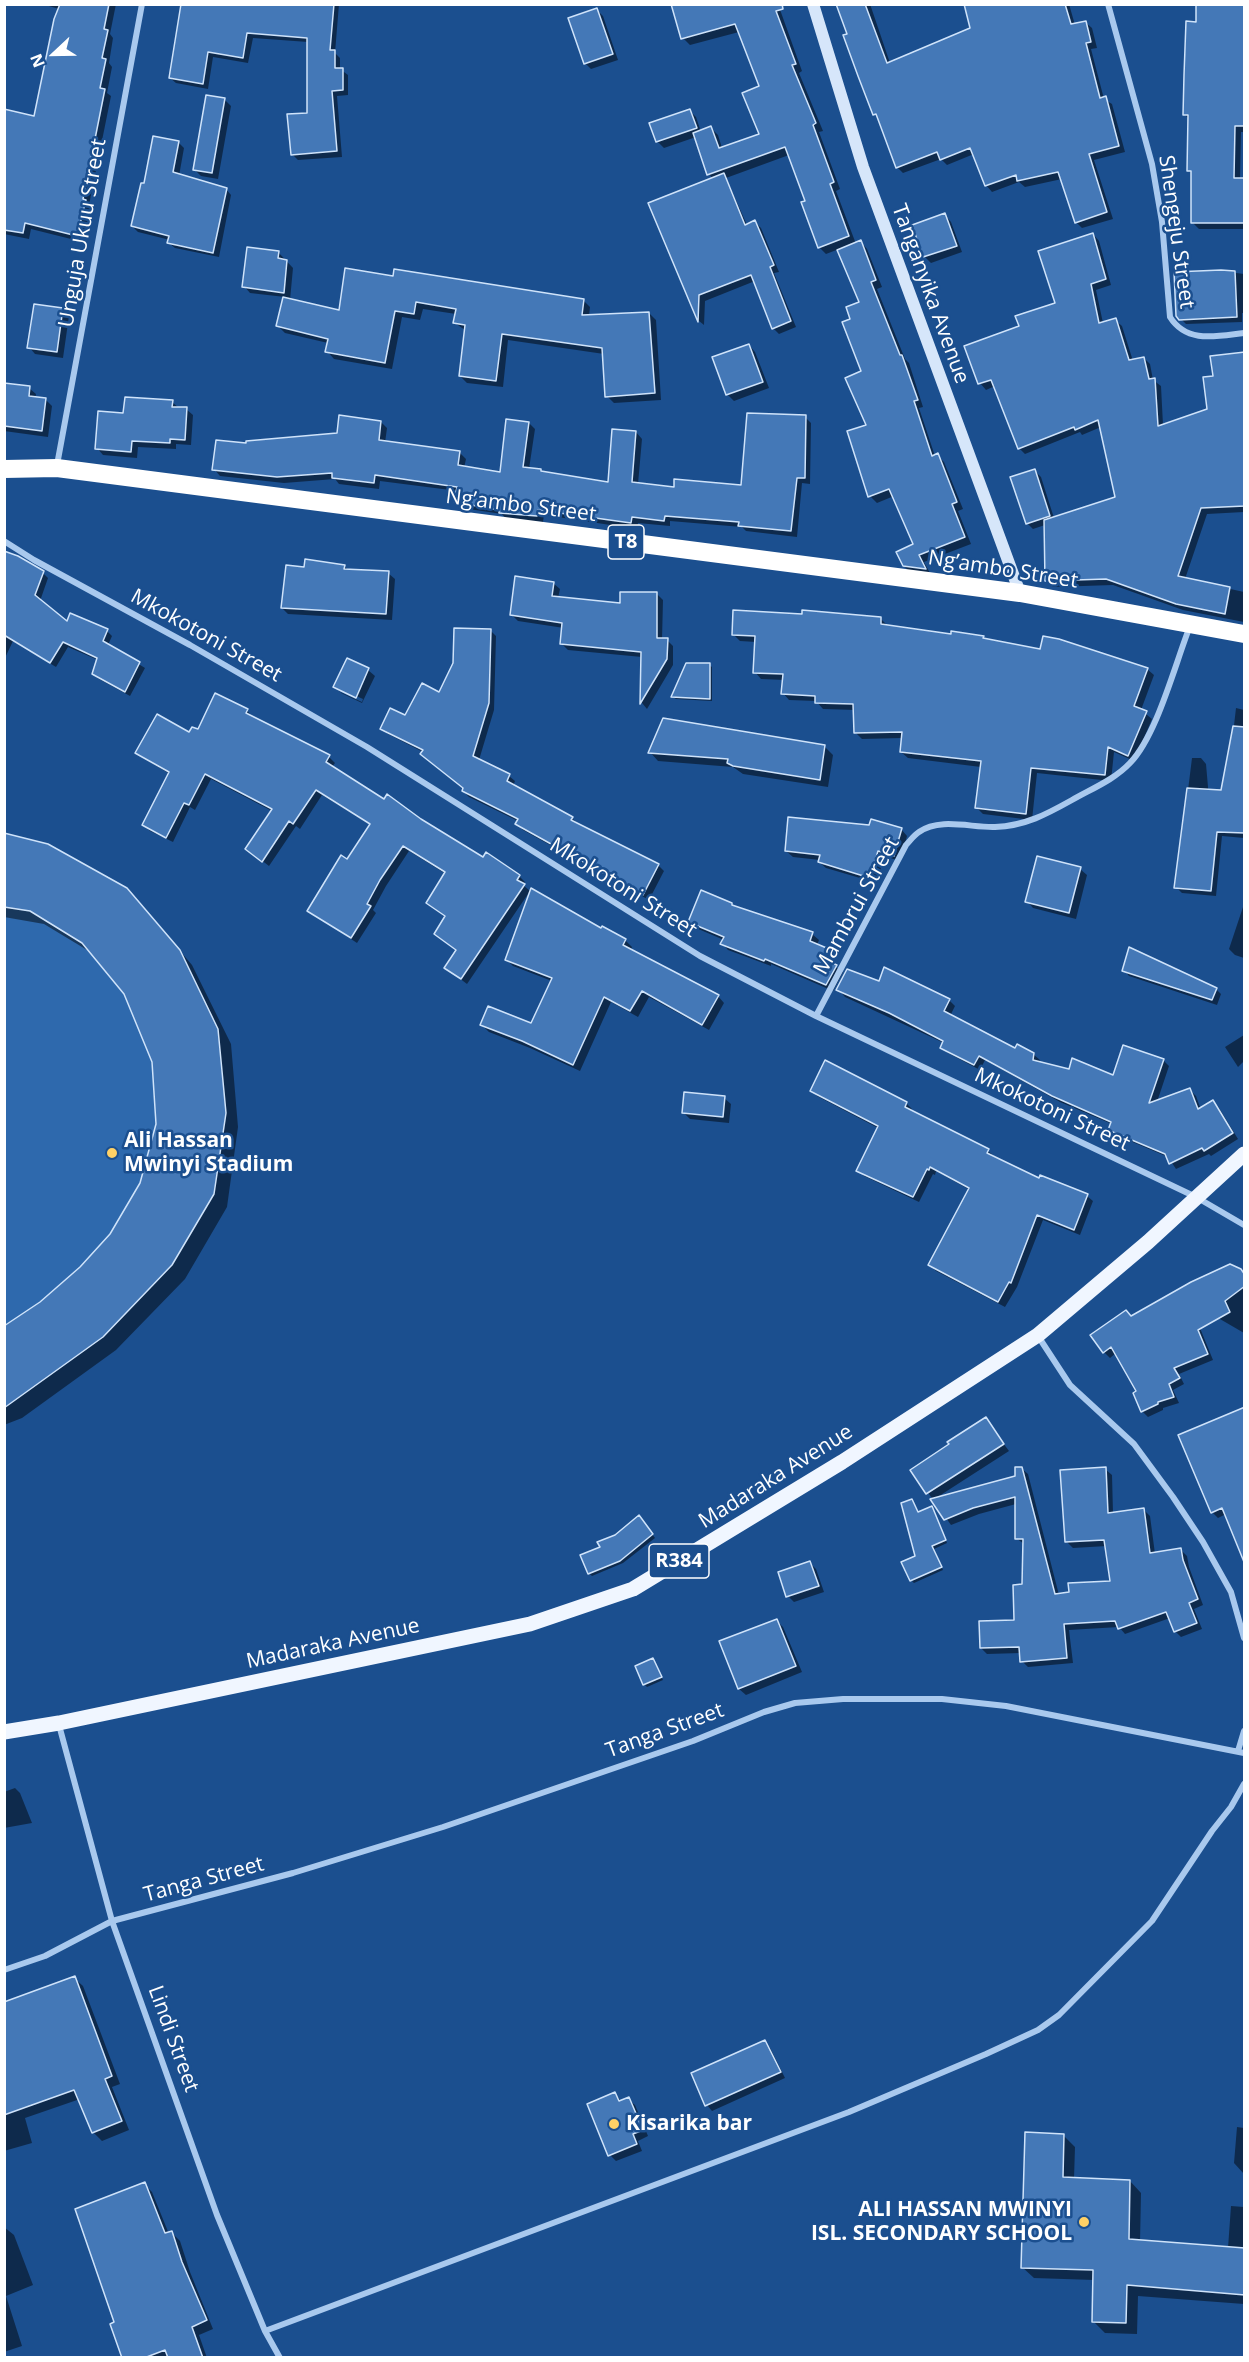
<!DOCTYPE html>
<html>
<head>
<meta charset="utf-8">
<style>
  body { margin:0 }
  #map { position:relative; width:1249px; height:2362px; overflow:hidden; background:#1b4f8f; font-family:"Open Sans",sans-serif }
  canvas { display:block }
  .frame { position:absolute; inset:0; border:6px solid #fff; pointer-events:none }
  .north { position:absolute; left:24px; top:24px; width:60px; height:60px; -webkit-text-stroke:4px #1b4f8f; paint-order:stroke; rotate:248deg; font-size:16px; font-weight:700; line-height:24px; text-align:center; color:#fff }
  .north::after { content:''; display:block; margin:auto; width:21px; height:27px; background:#fff; clip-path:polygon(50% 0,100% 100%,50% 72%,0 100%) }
</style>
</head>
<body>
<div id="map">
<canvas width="1249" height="2362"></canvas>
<div class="frame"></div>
<div class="north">N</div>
</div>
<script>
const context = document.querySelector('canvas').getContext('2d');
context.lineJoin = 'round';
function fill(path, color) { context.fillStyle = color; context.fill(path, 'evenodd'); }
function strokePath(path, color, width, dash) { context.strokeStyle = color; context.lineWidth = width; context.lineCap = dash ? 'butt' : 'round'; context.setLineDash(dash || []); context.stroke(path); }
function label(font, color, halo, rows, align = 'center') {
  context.font = font + ' "Open Sans",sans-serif'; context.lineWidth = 5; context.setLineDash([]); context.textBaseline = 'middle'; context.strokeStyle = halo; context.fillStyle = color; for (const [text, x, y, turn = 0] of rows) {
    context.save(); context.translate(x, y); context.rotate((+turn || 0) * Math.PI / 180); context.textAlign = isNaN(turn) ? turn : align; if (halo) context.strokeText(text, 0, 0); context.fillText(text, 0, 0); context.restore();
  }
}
const green = new Path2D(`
  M5,833l43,11 79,44 53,62 46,163 -12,81 -42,71 -69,72 -98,70z`);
const shadow = new Path2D(`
  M42,4h74l-6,30 3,4 -4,25 3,4 -5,26 4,3 -22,109 2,3 -8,34 -52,-13 -2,10 -25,-5v-123l31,7 24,-109z
  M183,4h156l-4,49 5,5v11l8,6v20l-11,1 5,61 -44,3 -6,-6 16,-40v-72l-55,-4 -5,25 -35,-6 -5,32 -32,-6 -6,-5z
  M778,4l24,67 -3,2 24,58 -4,1 21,57 -4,2 20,53 5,-2 6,7 15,38 -5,2 28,70 4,4 14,44 -4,1 16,48 2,-1 7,7 19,47 -5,2 13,33 -47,18 7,13 -20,-2 -7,-7 11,-22 -21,-48 -17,7 -7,-7 -2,-70 -5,-54 -11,-52 9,-17 -22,-54 -13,5 -7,-7 -12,-46 -18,-46 -63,23 21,47 8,-3 6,6 18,44 -5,1 22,54 -17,7 -6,-6 -18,-47 -50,20 -1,24 -5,-4 -49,-118 63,-24 -4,-5 -13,-37 -32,11 -7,-7 33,-30 6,6 5,15 10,-4 7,7 4,13 39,-13v-48l-22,-55 -49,13 -7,-7z
  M838,4h32l20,59 81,-34 -6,-25h104l6,21 10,-3 7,6 5,20 -6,1 13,50 8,5 13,48 -31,8 19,59 -31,9 -6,-6 -14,-43 -37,8 -6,-5 -27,10 -6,-7 -12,-31 -27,11 -6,-6 -38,14 -6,-6 -18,-48 -4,-5z
  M1244,4v128h-3l-1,48h4v49h-45l-7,-7 1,-48 -5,-4 1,-51 -4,-4 12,-92z
  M597,10l6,6 15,44 -27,9 -6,-6z
  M224,99l7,7 -13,73 -17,-3 -6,-6z
  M154,137l25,6 5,5 -5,28 47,13 5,6 -12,62 -44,-9 -6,-5 1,-3 -32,-8 -6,-6 13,-41z
  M945,215l6,7 11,30 -31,11 -6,-6 -11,-31z
  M1093,234l6,7 12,44 -15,5 7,33 12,-3 7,6 11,35 11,-3 6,6 3,16 8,6 2,39 46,-15 5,-33 30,-23v158l-37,2 -22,65 59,13v30l-61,-12 -70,-25 -60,2 -6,-6 -2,-56 -12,4 -6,-6 7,-53 7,7 13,41 63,-20 -16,-71 -19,8 -2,-3 -55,22 -6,-6 -24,-62 -9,4 -6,-7 41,-56 36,-23z
  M278,252l15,16 -3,32 50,12 54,-34 189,22 7,7 -1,9 60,-3 7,7 5,80 -47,3 -7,-7 -3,-42 -96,-14 -5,47 -36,-4 -7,-7 5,-46 -10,-7 1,-9 -33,-5 -3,11 -18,-3 -10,52 -58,-10 -7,-8 1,-8 -43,-10 -7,-7 7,-29 -35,-4 -6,-7z
  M1221,271l23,3v39h-2v9l-56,2 -8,-8z
  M62,309l7,7 -6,42 -28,-4 -6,-7z
  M749,345l6,7 14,36 -35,13 -6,-6 -14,-37z
  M4,385l25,3 7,6 -1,4 11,2 6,6 -4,31 -44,-6z
  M172,402l7,6 7,1 7,6 -2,30 -15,-1v5l-38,-2 -1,11 -34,-3 -6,-7 27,-33z
  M805,417l6,6 -1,61 -8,-1 -5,54 -51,-6 -4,-4 -72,-6v5l-32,-3 -1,6 -93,-14 -1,7 -37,-3 -4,-5 -40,-6 -6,-6 2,-11 -78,-10 -1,8 -40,-5 -4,-5 -51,4 -64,-7 -6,-7 34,-24 91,-11 42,-12 6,6 -2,15 75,10 6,6 -2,9 37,6 28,-51 6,6 -6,40 80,15 27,-52 6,7 -4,45 37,4 67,-2z
  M4,553l39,20 5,5 -8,23 27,22 40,8 5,5 -4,9 37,23 -15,28 -31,-17 -5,-5 4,-14 -30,-13 -12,20 -43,-26 -9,19z
  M344,566l4,4 40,3 7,6 -3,41 -104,-6 -6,-6 23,-39z
  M553,583l7,6 -2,9 63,7 36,-11 6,6 -1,40h5l6,6v19l-26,44 -5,-6v-46l-74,-7 -6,-6 2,-16 -46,-7 -7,-7z
  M881,619l7,7 64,10 31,1 2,2 56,12 72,8 1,-2 33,12 7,6 -13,35 11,9 -18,42 -20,-9 -3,29 -74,-8 -5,47 -49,-6 -6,-6 4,-41 -73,-9 -7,-6 1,-14 -40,1 -7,-7v-22l-32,-1 -7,-8 -27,-1 -6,-7 1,-13 -23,-1 -6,-7 1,-30 -16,-1 -7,-7z
  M490,630l6,6 -2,74 -15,50 30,16 6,5 -2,5 59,32 6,6 80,41 6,6 -15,29 -126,-70 -6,-6 1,-3 -49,-24 -6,-6 2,-3 -42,-36 -35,-18 -6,-5 24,-12 34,-23z
  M347,660l21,10 7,6 -13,27 -21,-10 -6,-7zM340,689l23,10 -1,3 -22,-10z
  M709,665l3,2v34l-36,-2 -3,-2z
  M1236,708l8,2v31l-11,-7z
  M247,710l5,7 77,40 6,6 -3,4 53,34 98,58 36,17 6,6 -2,3 7,6 -63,93 -21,-16 11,-17 -22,-17 11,-17 -18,-14 18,-29 -37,-23 -23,35 -13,24 3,3 -19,30 -48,-32 62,-86 -49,-30 -22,34 -4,-3 -27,40 -22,-17 25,-38 -61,-32 -16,31 -5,-3 -17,35 -23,-11 -6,-6 26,-51 -27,-16 -6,-6 61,-20z
  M824,746l9,9 -5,32 -85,-13 -10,-7 -75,-6 -8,-9z
  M1192,758h9l5,6 4,46 34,-1v29l-22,-2 -6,60 -34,-3 -6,-6z
  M901,829l6,7 -7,25 -16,-5 -7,27 -51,-15 -7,-6 1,-2 -27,-3 -7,-6z
  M4,835l123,54 65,76 39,79 7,83 -11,80 -42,72 -69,71 -94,68 -18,7v-98l37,-24 40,-35 30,-33 31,-51 15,-60 -3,-63 -29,-68 -33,-40 -48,-29 -40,-7z
  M1080,869l7,6 -11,44 -43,-11 -6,-7z
  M732,904l3,3 77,27 7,6 -2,5 11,5 6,6 -3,8 12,8 -10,19 -62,-27v2l-43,-16 -6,-7 2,-3 -28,-12 -6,-6z
  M1243,907h1v51l-9,-3 -6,-6z
  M603,928l22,12 7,7 -1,3 87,46 6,7 -15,27 -60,-33 -11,20 -27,-15 -31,69 -50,-23 -41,-16 -7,-7h50l20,-44 -39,-15 -7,-7z
  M1124,970l92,19 5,5 -4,11 -88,-29z
  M880,983l69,17 6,6 -5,10 66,34 17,4 7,6 -1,3 31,8 44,6 49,-17 6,6 -12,36 33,-12 6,6 5,14 12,-8 6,6 19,31 -27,17 -2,-2 -33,15 -8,-12 -52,-22 -6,-6 2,-5 -52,-22 -75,-42 -5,10 -32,-17 -6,-6 2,-4 -99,-46 -7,-8z
  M1244,1035v26l-6,6 -13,-20z
  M812,1090l94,13 6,6 -1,2 77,40 6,5 45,24 48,16 6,5 -13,34 -37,-15 -26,67 -12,20 -69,-36 -6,-6 40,-75 -34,-19 -1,4 -2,-1 -14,28 -55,-26 -6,-6 20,-42 -61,-32z
  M724,1098l7,6 -2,19 -39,-4 -7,-7z
  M1244,1275v58l-55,-32 24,59 -34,14 5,10 -11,6 6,13 -16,5v2l-15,7 -6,-6 -4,-19 -22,-39 -6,5 -6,-6 28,-35z
  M1244,1406v154l-18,-46 -8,4 -6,-6z
  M985,1419l24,32 -73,47 80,-20 5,-10 7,6 31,121 53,-13 -5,-36 -34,2 -6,-6 38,-73 7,6 1,38 31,-3 6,6 5,38 26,-4 6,6 2,11 14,38 -9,4 8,20 -21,8 -6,-6 -5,-13 -45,16 -6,-7 -50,3 4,33 -45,4 -6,-6 -1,-8 -34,1 -6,-6 35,-27 8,-36v-41l-8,-6v-34l-37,10 -28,11 -39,-55z
  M912,1501l7,12 12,-5 3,3 13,32 -13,6 9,21 -29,13 -3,-3 5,-23z
  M641,1520l14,18 -32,25 -31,13 -3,-3 12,-25z
  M810,1563l6,6 8,23 -30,10 -6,-6z
  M776,1620l7,7 19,45 -56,23 -7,-6 -18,-47z
  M653,1660l10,20 -16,7 -3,-3z
  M15,1788l5,5 12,30 -28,5v-36z
  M74,1978l9,8 37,98 -8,3 17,43 -27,11 -9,-9 -13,-33 -55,19 7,25 -28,8v-147z
  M765,2042l5,6 15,30 -73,33 -5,-6z
  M615,2094l7,8 6,-3 7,6 13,31 -10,5 4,10 -26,10 -6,-6z
  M1237,2127l7,1v46l-10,-11z
  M1063,2135l12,12 -1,32 56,2 11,12 -1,49 88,6 3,-42 13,1v-3v100l-106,-8 -1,38 -32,-1 -12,-12 1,-41 -60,-2 -12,-11z
  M144,2184l8,8 17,42 3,-1 8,8 10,31 23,57 -14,6 8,23h-83l-8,-35z
  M4,2227l10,8 19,50 -27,11 16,50 -18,6z`);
const building = new Path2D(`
  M60,4h49l-5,25 4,1 -6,28 4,1 -6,29 5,1 -22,110 3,1 -9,36 -52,-13 -2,10 -19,-3v-121l30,7 20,-97z
  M181,4h153l-4,46h5v18h8v22l-11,1 5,60 -46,4 -4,-41 20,-1v-75l-60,-5 -4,25 -35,-6 -5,32 -34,-6z
  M671,4h111l1,5 -7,2 20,53 -4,1 24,58 -3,2 21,57 -4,2 19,52 -31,12 -17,-46 4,-1 -20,-54 -78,28 -14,-42 18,-7 8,22 40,-14 -17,-41 17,-7 -24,-62 -54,15z
  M836,4h29l22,59 83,-35 -6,-24h101l6,20 15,-3 5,21 -5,1 14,55 6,-2 13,50 -30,8 18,58 -32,11 -17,-51 -41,9 -1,-6 -31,11 -15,-38 -30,12 -3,-8 -41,16 -20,-54 -3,1 -15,-39 -15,-41 4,-1z
  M1196,4h49v122h-10l-1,52h11v45h-54v-52h-4l1,-56h-5l1,-40 2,-54 10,1z
  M597,8l16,46 -29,10 -16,-46z
  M206,95l19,3 -13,75 -19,-3z
  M690,109l7,19 -41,14 -7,-19z
  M153,136l26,5 -6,31 54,16 -14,65 -46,-10 2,-7 -38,-10 10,-43h3z
  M724,173l21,52 10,-5 19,45 -4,2 21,54 -19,8 -21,-54 -52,20 -1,27 -50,-119z
  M945,213l12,33 -34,11 -11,-32z
  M1093,233l13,46 -15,5 8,39 17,-5 13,42 15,-3 5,22 6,-1 3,48 49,-17 -4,-32 10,-1 -3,-20 35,-4v154l-44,2 -23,68 52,11 -5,27 -49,-10 -70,-25 -61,2 -1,-61 71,-23 -17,-77 -23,10 -1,-3 -56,22 -27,-69 -13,4 -14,-38 55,-20 -4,-10 40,-13 -17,-52z
  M861,240l15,40 -5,2 29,73h2l16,45 -4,1 18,55 6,-3 19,49 -5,2 13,33 -46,18 7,14 -23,-3 -7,-14 17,-8 -24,-55 -21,8 -21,-66 19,-6 -21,-47 16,-7 -19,-49 8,-3 -4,-12 13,-5 -22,-52z
  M247,247l32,4 -1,7 9,2 -3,33 -42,-6z
  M345,268l48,8 1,-7 190,30 -2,16 67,-3 6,81 -50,4 -3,-49 -100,-14 -6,47 -37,-5 6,-51 -12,-2 3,-14 -40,-7 -2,12 -19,-3 -10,52 -60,-11 3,-13 -52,-13 7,-29 56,13z
  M1221,270l14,1 2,46 -58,3 -3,-4 -2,-44z
  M34,304l29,4 -6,44 -30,-4z
  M749,344l14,38 -37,13 -14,-38z
  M4,383l26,3 -1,10 17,2 -4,33 -38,-5z
  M125,397l48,3 -1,7h15l-2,33 -15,-1v4l-38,-2 -1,11 -36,-3 3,-38 25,2z
  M747,413l59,2 -1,63h-8l-6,53 -53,-5 1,-4 -74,-6 -1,5 -32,-4 -1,6 -93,-13 -1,6 -38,-3v-3l-45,-8 3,-15 -82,-12 -1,8 -42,-5v-5l-55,4 -65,-7 4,-30 30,3v-2l91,-8 2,-18 42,6 -2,19 81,11 -2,14 42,7 6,-53 23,3 -6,45 18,2v2l67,11 4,-53 24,2 -4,51 42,5v-8l67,6z
  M1035,469l15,47 -24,8 -16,-47z
  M4,551l14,5 26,15 -9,24 32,26 3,-8 38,16 -5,12 37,21 -15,30 -33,-18 5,-16 -34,-16 -13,21 -46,-28z
  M305,559l40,6 -1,4 45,2 -3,43 -105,-6 5,-43 18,2z
  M515,576l39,6 -2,14 68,7v-11h37v46h11l-1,21 -27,45 1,-52 -81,-8 2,-21 -52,-8z
  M733,610l69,4v-4l79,7v7l70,10v-3l33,5 -1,2 57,11 3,-13 16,3 89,29 -14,38 13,5 -19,45 -20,-9 -3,28 -74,-7 -5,46 -51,-6 6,-47 -81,-9 2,-20 -48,1 -1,-29 -38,-1v-7l-34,-2 2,-20 -30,-1 2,-37 -23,-1z
  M454,628l37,1 -2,74 -16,53 37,18 -3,7 66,36 -2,3 88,44 -16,31 -128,-71 3,-5 -56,-28 1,-3 -43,-34 3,-4 -43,-21 10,-21 15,7 17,-32 17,9 14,-29z
  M347,658l22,10 -13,30 -23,-11z
  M686,663h24v36l-39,-2z
  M215,693l33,16 -2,4 84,42 -4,7 58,37 3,-5 34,25 62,38 3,-5 34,23 -3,5 8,4 -64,95 -17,-11 12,-18 -22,-16 11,-18 -19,-13 19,-31 -42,-26 -23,34 -13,24 4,2 -20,32 -44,-27 34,-56 6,4 23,-35 -54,-34 -23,34 -4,-3 -27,41 -17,-13 27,-40 -67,-35 -16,31 -5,-2 -18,35 -24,-13 27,-53 -34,-19 22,-39 32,18 3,-5 6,2z
  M663,718l162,27 -5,35 -87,-14 -6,-3 1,-4 -80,-6z
  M1233,726l12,1v106l-28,-1 -6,59 -37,-3 13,-100 34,2z
  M788,817l81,8 2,-6 31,9 -8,28 -16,-5 -8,27 -52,-16 2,-7 -35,-4z
  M4,833l44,11 79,44 53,62 38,79 8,84 -12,81 -42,71 -69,72 -99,71v-82l36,-24 40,-35 30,-33 30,-51 16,-59 -4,-62 -28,-68 -42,-51 -52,-32 -26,-4z
  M1037,856l44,11 -12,46 -44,-11z
  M531,888l70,40 1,-2 24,13 -3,6 96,50 -17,30 -60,-34 -12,20 -26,-14 -31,68 -51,-24 -42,-16 8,-19 43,17 21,-45 -47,-18z
  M701,890l31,13v2l81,27 -3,9 19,8 -5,11 13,5 -11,20 -61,-26 -1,2 -44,-17 4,-7 -36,-15z
  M1129,947l88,41 -5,12 -90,-29z
  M884,967l66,32 -6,12 71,37 2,-4 17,9 -1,7 36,9 3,-11 41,17 10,-30 41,14 -15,44 41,-15 8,21 15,-9 20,33 -29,18 -2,-3 -33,16 -4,-10 -57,-24 3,-8 -59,-26 -73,-40 -5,9 -34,-17 3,-7 -54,-28 -53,-23 11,-21 32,12z
  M825,1060l82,42 -2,5 84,42 -2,4 52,25 1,-3 48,19 -14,36 -37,-15 -26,68 -2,-1 -11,20 -70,-37 41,-77 -39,-21 -1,3 -2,-1 -14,28 -57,-26 22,-45 -68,-35z
  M684,1092l41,4 -2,21 -41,-4z
  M1230,1264l11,5 4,6v11l-20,15 5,11 -32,18 10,24 -34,14 6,10 -11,6 5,13 -16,5v2l-17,8 -8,-19 3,-2 -25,-44 -8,6 -13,-18 36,-25 5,6 60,-34z
  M1245,1407v155h-1l-22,-54 -11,5 -33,-78z
  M986,1417l18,27 -78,50 -16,-24 39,-26 -2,-2z
  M1015,1467h7l33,127 14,-2 -1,-9 42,-2 -6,-41 -39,2 -5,-72 46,-3 2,46 36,-5 6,45 31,-5 2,12 15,39 -9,4 8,20 -23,9 -8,-20 -48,17 -3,-8 -51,3 3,34 -47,4 -1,-15 -39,1 -1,-27 35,-1 -1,-35 9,-1 1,-45h-8v-42l-42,11 -29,12 -14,-21 85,-23z
  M912,1499l6,13 14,-6 14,34 -14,6 10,21 -32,14 -9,-19 14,-6 -14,-53z
  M639,1515l14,19 -33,27 -32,13 -8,-19 20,-8 -3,-5 18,-7z
  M810,1561l9,25 -33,11 -8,-25z
  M777,1619l19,47 -58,23 -19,-48z
  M653,1658l9,19 -19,8 -8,-19z
  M75,1976l37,100 -7,3 17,42 -30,12 -18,-43 -70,25v-113z
  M765,2040l16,32 -76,34 -14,-33z
  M615,2092l4,9 10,-4 14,33 -10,4 4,10 -29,12 -21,-52z
  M1025,2132l39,2 -1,43 67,3 -1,59 116,9v47l-118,-10 -1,38 -34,-1 1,-52 -72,-2z
  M145,2182l20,51 7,-2 10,31 25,58 -15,7 11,31h-35l-3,-8 -21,8h-22l-12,-34 4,-2 -39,-113z`);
const street = new Path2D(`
  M1108,4l44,160 10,58 8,95c17,27 47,19 74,16
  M57,465l85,-461
  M4,541l30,19 156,85 177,102 333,209 116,60 380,181 48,28
  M816,1016l90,-171c4,-4 8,-10 13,-13 21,-15 53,-4 76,-5 30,-1 52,-13 77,-27 19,-11 42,-20 58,-37 27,-28 45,-99 60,-137
  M1038,1336l32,49 64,59 39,53 30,45 28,50 13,46
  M59,1725l53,196 105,294 48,116 15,27
  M1238,1751l6,-20
  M4,1970l41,-14 67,-35 181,-48 150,-46 250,-86 71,-29 31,-9 48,-4h99l64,7 238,47
  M265,2331l584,-219 137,-58 52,-24 21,-15 93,-94 60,-90 19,-24 13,-23`);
const secondary = new Path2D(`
  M813,4l50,163 157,426`);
const primary = new Path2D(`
  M4,1732l55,-9 471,-99 103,-35 209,-127 196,-127 110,-93 96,-88`);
const highway = new Path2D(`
  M4,469l53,-1 963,125 224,41`);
const markers = [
  [112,1153,6,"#ffd166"],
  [614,2124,6,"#ffd166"],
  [1084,2222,6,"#ffd166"]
];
const shields = [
  [626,542,36],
  [679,1561,60]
];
const shieldNames = [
  ["T8",626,542],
  ["R384",679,1561]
];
const streetNames = [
  ["Shengeju Street",1176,232,82],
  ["Unguja Ukuu Street",83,233,-80],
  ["Tanganyika Avenue",930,294,70],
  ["Ng’ambo Street",521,506,7],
  ["Ng’ambo Street",1003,570,9],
  ["Mkokotoni Street",206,636,29],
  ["Mkokotoni Street",623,888,32],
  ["Mambrui Street",857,906,-61],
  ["Mkokotoni Street",1052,1110,25],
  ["Madaraka Avenue",776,1477,-32],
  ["Madaraka Avenue",333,1644,-12],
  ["Tanga Street",665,1731,-20],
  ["Tanga Street",204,1880,-15],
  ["Lindi Street",173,2039,70]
];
const poiNames = [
  ["Ali Hassan",124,1141],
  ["Mwinyi Stadium",124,1165],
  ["Kisarika bar",626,2124],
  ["ALI HASSAN MWINYI",1072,2210,"right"],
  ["ISL. SECONDARY SCHOOL",1072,2234,"right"]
];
fill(green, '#2e69ad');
fill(shadow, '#0007');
fill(building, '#4478b7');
strokePath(building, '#cfe3fa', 1.5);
strokePath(street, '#a9c9ee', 6);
strokePath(secondary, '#d6e6fa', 12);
strokePath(primary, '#f0f6ff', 15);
strokePath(highway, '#fff', 18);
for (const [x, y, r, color] of markers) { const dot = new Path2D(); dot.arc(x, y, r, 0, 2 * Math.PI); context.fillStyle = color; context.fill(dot); strokePath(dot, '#1b4f8f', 2); }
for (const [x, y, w] of shields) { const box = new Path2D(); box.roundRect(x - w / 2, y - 17, w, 34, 4.5); context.fillStyle = '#1b4f8f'; context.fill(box); strokePath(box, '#fff', 1.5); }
label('bold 20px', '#fff', null, shieldNames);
label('21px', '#fff', '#1b4f8f', streetNames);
label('bold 21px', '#fff', '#1b4f8f', poiNames, 'left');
</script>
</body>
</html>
